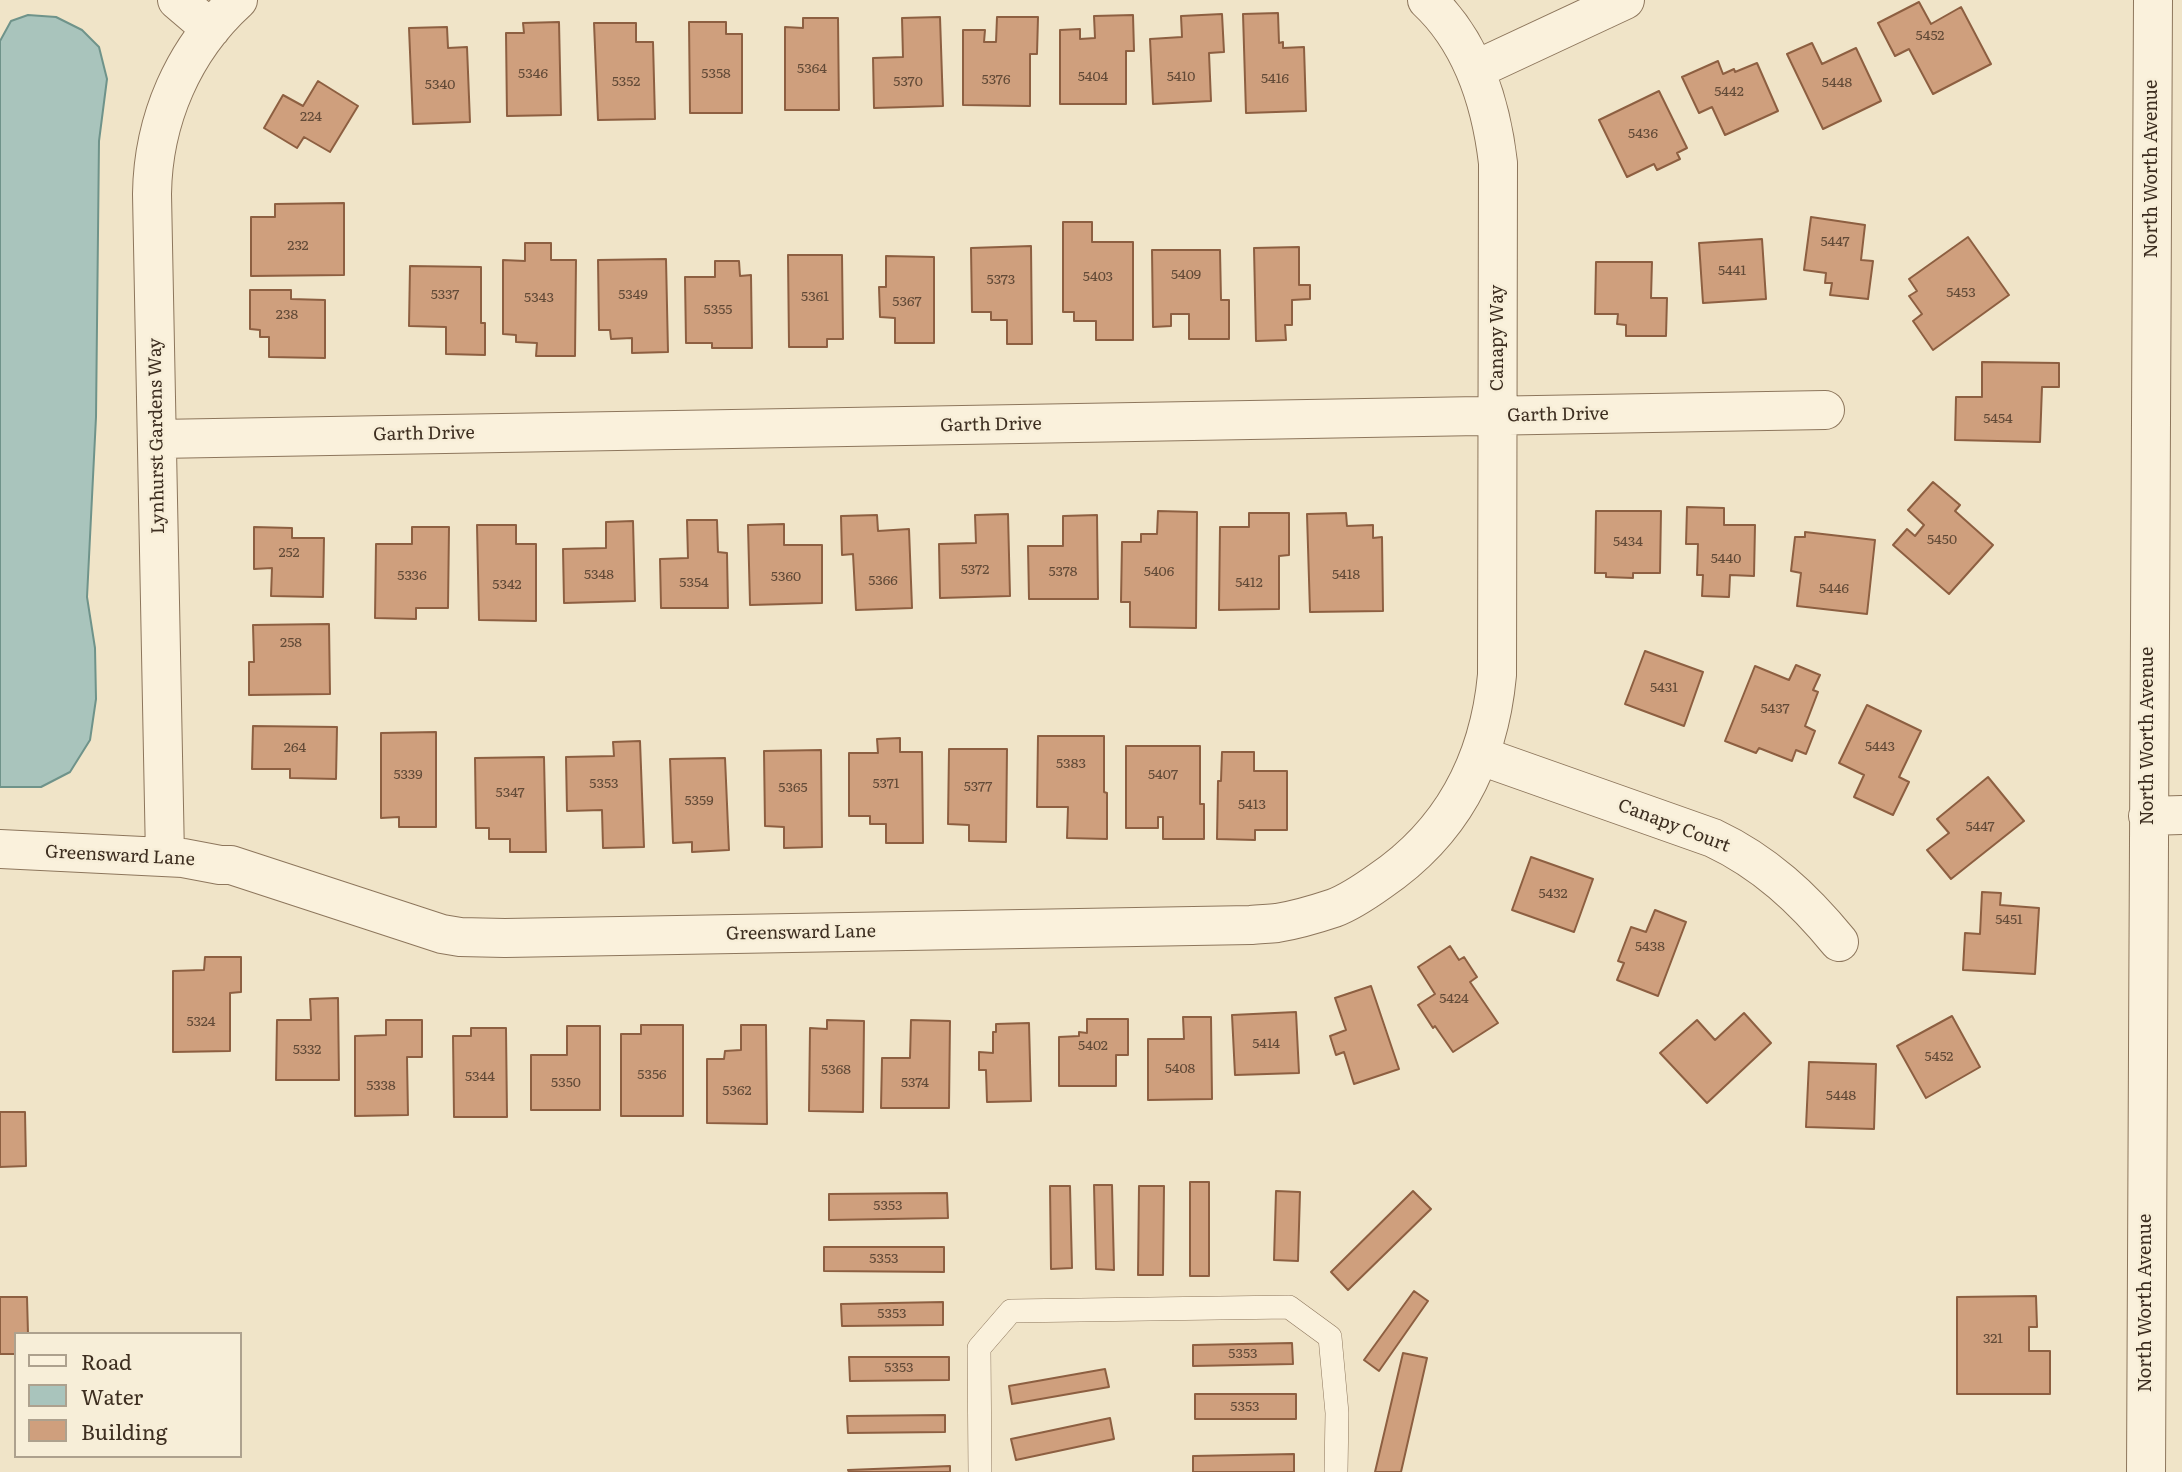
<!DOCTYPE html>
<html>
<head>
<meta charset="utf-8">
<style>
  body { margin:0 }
  #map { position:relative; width:2182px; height:1472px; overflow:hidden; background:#f0e4c8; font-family:Literata,serif }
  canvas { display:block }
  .legend { position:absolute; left:14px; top:1332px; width:228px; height:126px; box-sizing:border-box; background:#f7eed8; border:2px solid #ada18e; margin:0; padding:9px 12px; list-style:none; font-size:21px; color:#3d2e20 }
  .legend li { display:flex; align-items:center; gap:14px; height:35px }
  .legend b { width:35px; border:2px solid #ada18e }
</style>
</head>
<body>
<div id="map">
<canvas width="2182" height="1472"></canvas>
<ul class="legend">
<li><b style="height:9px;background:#faf1dc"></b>Road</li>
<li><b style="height:19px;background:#a9c4bc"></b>Water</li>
<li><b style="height:19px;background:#cf9f7d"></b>Building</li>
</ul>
</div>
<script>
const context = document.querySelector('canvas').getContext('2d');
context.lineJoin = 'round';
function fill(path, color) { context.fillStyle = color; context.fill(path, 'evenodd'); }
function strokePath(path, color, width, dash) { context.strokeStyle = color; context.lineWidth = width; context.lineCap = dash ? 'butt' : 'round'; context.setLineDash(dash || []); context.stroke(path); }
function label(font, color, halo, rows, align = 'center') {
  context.font = font + ' Literata,serif'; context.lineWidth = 5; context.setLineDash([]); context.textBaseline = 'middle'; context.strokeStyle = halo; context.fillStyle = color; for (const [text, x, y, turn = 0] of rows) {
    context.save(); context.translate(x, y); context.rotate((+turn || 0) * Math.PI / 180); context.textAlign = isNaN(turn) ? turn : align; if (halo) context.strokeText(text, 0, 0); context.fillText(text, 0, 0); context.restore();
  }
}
const water = new Path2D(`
  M28,15l28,2 26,13 17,17 8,32 -8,62 -3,276 -9,180 8,51 1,51 -6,41 -20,32 -29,15h-41v-746l11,-20z`);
const building = new Path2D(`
  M1919,2l12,22 30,-17 30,57 -58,30 -24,-45 -14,7 -17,-33z
  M1278,13l1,30 4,-1v6l21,-1 2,64 -60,2 -3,-99z
  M1222,14l2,38 -15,1 2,48 -58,3 -3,-65 32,-2 -1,-21z
  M1133,15l1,36h-8v53h-66v-74l20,-1v10l15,-1 -1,-22z
  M940,17l3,89 -69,2 -1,-50 30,-1 -1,-39z
  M997,17h41l-1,37h-7v52l-67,-1v-75h22l-1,12h12z
  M803,18h35l1,92h-54v-83l18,1z
  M559,22l2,93 -54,1 -1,-83h18l-1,-10z
  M689,22h37v12h16v79h-52z
  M594,23h42v19h17l2,77 -57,1z
  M447,27l1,21 19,-1 3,75 -57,2 -4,-96z
  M1812,43l10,21 34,-16 25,53 -58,28 -36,-75z
  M1718,61l5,13 11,-5 1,3 22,-9 21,48 -53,24 -13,-28 -13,6 -17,-36z
  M318,81l40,25 -28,46 -26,-15 -7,11 -33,-20 19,-33 20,11z
  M1659,91l28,57 -10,5 3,6 -23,11 -3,-6 -27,13 -28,-57z
  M344,203v72l-93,1v-59h24v-13z
  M1811,217l54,8 -4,35 12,1 -5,38 -38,-4 2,-12h-7l1,-10 -22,-3z
  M1063,222h29v20h41v98h-37v-19h-22v-9h-11z
  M1968,237l41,58 -76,55 -20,-29 9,-7 -13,-18 8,-5 -8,-12z
  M1762,239l4,60 -63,4 -4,-60z
  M525,243h26v17h25l-1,96h-39l1,-13 -21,-1v-7l-13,-1v-74l22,1z
  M1031,246l1,98h-25v-24h-16v-8h-19l-1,-64z
  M1299,247v38h11v14l-18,1v25h-7l1,15 -30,1 -2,-93z
  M1152,250h68l1,50h8v39h-40v-25h-18v12l-18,1z
  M788,255h54l1,84h-16v8h-38z
  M886,256l48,1v86h-39v-25l-15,-1 -1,-30h7z
  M666,259l2,93 -36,1v-15l-21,1 -1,-9h-11l-1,-70z
  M715,261h24l1,15 11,-1 1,73h-40v-5h-26l-1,-66h30z
  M1596,262h56l-1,36h16l-1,38h-40v-11l-9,-1 1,-10h-23z
  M410,266l71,1v56h4v32l-39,-1v-27l-37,-1z
  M250,290h41v9l34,1v58l-56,-1v-20h-9v-7l-10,-1z
  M1982,362l77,1v24h-17l-2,55 -85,-2 1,-43h26z
  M1933,482l27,23 -5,6 38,34 -44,49 -56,-49 14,-16 8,7 9,-11 -16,-15z
  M1687,507l37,1v17h31l-1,51 -24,-1 -1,22 -27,-1 1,-21h-6l1,-31h-12z
  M1158,511l39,1 -1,116 -66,-1v-25h-9l1,-60h19v-8h16z
  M1596,511h65l-1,62h-27v5l-27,-1v-4h-11z
  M1249,513h40v42l-10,1v53l-60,1 1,-83h29z
  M1346,513l1,13 26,-1v13l9,-1 1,74 -73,1 -3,-98z
  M1008,514l2,82 -70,2 -1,-54 37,-1 -1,-28z
  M877,515l1,16 31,-2 3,79 -56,2 -3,-56 -11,1 -1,-39z
  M1097,515l1,84h-69l-1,-53h35v-30z
  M687,520h30l1,32 9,1 1,55h-67l-1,-49 28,-1z
  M633,521l2,80 -71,2 -1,-54 43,-1v-26z
  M784,524v21h38v58l-72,2 -2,-80z
  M477,525h39v19h20v77l-57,-1z
  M254,527l38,1v10h32l-1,59 -52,-1 1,-28 -18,1z
  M412,527h37l-1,81h-32v11l-41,-1 1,-74h36z
  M1805,532l70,8 -8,74 -70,-8 4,-33 -10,-2 4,-34h10z
  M329,624l1,70 -81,1v-33h5l-1,-37z
  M1645,651l58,21 -19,54 -59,-22z
  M1796,665l24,10 -7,15 5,2 -13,34 10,5 -9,23 -10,-4 -4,11 -33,-13 -3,5 -31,-12 30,-75 34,14z
  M1867,705l54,26 -22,46 10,5 -16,33 -39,-18 10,-22 -25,-12z
  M253,726l84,1 -1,52 -46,-1v-9h-38z
  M436,732v95h-37v-10l-18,1v-85z
  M1038,736h66v56l3,1v46l-40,-1 1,-31h-31z
  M900,738v14h22l1,91h-37v-19h-16v-8h-21v-63h29l-1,-14z
  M640,741l4,106 -41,1 -1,-38 -35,1 -1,-54 48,-1 -1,-14z
  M1126,746h74v58h4v35h-41v-22h-5v11h-32z
  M949,749h58l-1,93 -37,-1v-16l-21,-1z
  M821,750l1,97 -38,1v-21l-19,-1 -1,-75z
  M1222,752h32v19h33v59h-32v10l-38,-1 1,-58h3z
  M544,757l2,95h-36v-13h-21v-11h-13l-1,-70z
  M725,758l4,92 -37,2v-10l-19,1 -3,-84z
  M1988,777l36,44 -73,58 -24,-29 22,-17 -12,-14z
  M1531,857l62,22 -19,53 -62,-22z
  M1982,892l19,1 -1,12 39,3 -4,66 -72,-4 2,-37 15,1z
  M1655,910l31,12 -28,74 -41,-16 7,-17 -6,-2 13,-34 15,5z
  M1450,946l9,14 5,-3 13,20 -7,5 28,41 -45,29 -18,-26 -2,2 -15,-23 17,-11 -17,-27z
  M205,957h36v35l-11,1v58l-57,1v-81l31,-1z
  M1371,986l28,83 -45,15 -10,-32 -8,3 -6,-19 16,-6 -11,-32z
  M338,998l1,82h-63l1,-60h34l-1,-21z
  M1296,1012l3,61 -64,2 -3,-60z
  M1744,1013l27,30 -64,60 -47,-50 37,-33 18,20z
  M1952,1016l28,51 -54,31 -29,-52z
  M1183,1017h28l1,82 -64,1v-61h36z
  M1087,1019h41v36h-12v31h-57v-49l20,-1v-4l8,1z
  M386,1020h36v37h-15l1,58 -53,1v-80l31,-1z
  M827,1020l37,1 -1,91 -54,-1 1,-83 17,1z
  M911,1020l39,1 -1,87h-68l1,-50h28z
  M1029,1023l2,78 -44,1 -1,-32h-7v-18l14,1v-21h3v-8z
  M641,1025h42v91h-62v-82h20z
  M741,1025h25l1,99 -60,-1v-64h17l1,-8 16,-1z
  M567,1026h33v84h-69v-55h36z
  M471,1028h35l1,89h-53l-1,-81h18z
  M1809,1062l67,2 -2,65 -68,-2z
  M0,1112h25l1,54 -26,1z
  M1190,1182h19v94h-19z
  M1094,1185h18l2,85 -18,-1z
  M1050,1186h20l2,82 -21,1z
  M1139,1186h25l-1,89h-25z
  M1276,1191l24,1 -2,69 -24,-1z
  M1413,1191l18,18 -83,81 -17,-18z
  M947,1193l1,25 -119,2v-26z
  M824,1247h120v25l-120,-1z
  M1414,1291l14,10 -49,70 -15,-11z
  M2036,1296l1,31h-8v24h21v43h-93v-97z
  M0,1297h27l1,37h-12v20h-16z
  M943,1302v23l-101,1 -1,-22z
  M1292,1343l1,21 -100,2v-21z
  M1403,1353l24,5 -26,114h-26z
  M849,1357h100v23l-99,1z
  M1105,1369l4,18 -97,17 -3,-18z
  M1195,1394h101v25h-101z
  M945,1415v17l-97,1 -1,-17z
  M1110,1418l4,21 -98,21 -5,-21z
  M1294,1454v18h-101v-16z
  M950,1466v6h-101l-1,-2z`);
const service = new Path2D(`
  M980,1472l-1,-124 32,-37 278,-4 41,30 7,76 -1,59`);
const minor = new Path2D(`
  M177,0l34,29
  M1475,70l150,-70
  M157,439l1668,-29
  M1481,756l232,82c51,24 90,60 126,104
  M2148,816l34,-1
  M0,849l183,9 37,7h11l211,69 18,3 45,1 746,-13c9,-1 17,-1 26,-2 19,-3 39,-9 57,-15 16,-6 32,-17 46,-27 72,-49 109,-120 117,-206l1,-512c-7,-60 -26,-121 -71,-163
  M165,857l-13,-663c1,-74 31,-144 86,-194
  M2146,1472l7,-1472`);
const numberNames = [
  ["5452",1930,36],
  ["5364",812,69],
  ["5346",533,74],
  ["5358",716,74],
  ["5404",1093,77],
  ["5410",1181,77],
  ["5416",1275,79],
  ["5376",996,80],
  ["5352",626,82],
  ["5370",908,82],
  ["5448",1837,83],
  ["5340",440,85],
  ["5442",1729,92],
  ["224",311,117],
  ["5436",1643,134],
  ["5447",1835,242],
  ["232",298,246],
  ["5441",1732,271],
  ["5409",1186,275],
  ["5403",1098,277],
  ["5373",1001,280],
  ["5453",1961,293],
  ["5337",445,295],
  ["5349",633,295],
  ["5361",815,297],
  ["5343",539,298],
  ["5367",907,302],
  ["5355",718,310],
  ["238",287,315],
  ["5454",1998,419],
  ["5450",1942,540],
  ["5434",1628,542],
  ["252",289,553],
  ["5440",1726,559],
  ["5372",975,570],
  ["5378",1063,572],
  ["5406",1159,572],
  ["5348",599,575],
  ["5418",1346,575],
  ["5336",412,576],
  ["5360",786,577],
  ["5366",883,581],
  ["5354",694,583],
  ["5412",1249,583],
  ["5342",507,585],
  ["5446",1834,589],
  ["258",291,643],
  ["5431",1664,688],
  ["5437",1775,709],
  ["5443",1880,747],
  ["264",295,748],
  ["5383",1071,764],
  ["5339",408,775],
  ["5407",1163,775],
  ["5353",604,784],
  ["5371",886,784],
  ["5377",978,787],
  ["5365",793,788],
  ["5347",510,793],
  ["5359",699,801],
  ["5413",1252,805],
  ["5447",1980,827],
  ["5432",1553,894],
  ["5451",2009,920],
  ["5438",1650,947],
  ["5424",1454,999],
  ["5324",201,1022],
  ["5414",1266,1044],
  ["5402",1093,1046],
  ["5332",307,1050],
  ["5452",1939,1057],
  ["5408",1180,1069],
  ["5368",836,1070],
  ["5356",652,1075],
  ["5344",480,1077],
  ["5350",566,1083],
  ["5374",915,1083],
  ["5338",381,1086],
  ["5362",737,1091],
  ["5448",1841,1096],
  ["5353",888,1206],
  ["5353",884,1259],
  ["5353",892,1314],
  ["321",1993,1339],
  ["5353",1243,1354],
  ["5353",899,1368],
  ["5353",1245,1407]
];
const streetNames = [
  ["North Worth Avenue",2152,169,-90],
  ["Canapy Way",1498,338,-90],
  ["Garth Drive",1558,415,-1],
  ["Garth Drive",991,425,-1],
  ["Garth Drive",424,434,-1],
  ["Lynhurst Gardens Way",157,436,-91],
  ["North Worth Avenue",2148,736,-90],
  ["Canapy Court",1674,826,21],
  ["Greensward Lane",120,856,3],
  ["Greensward Lane",801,933,-1],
  ["North Worth Avenue",2146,1303,-90]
];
fill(water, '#a9c4bc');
strokePath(water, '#6f938a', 2);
fill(building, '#cf9f7d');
strokePath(building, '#8d5f41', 2);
strokePath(service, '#8d765c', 24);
strokePath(minor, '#8d765c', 40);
strokePath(service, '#faf1dc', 23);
strokePath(minor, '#faf1dc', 38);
label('14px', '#624a37', null, numberNames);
label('18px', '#3d2e20', '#f7eed8', streetNames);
</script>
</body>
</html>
